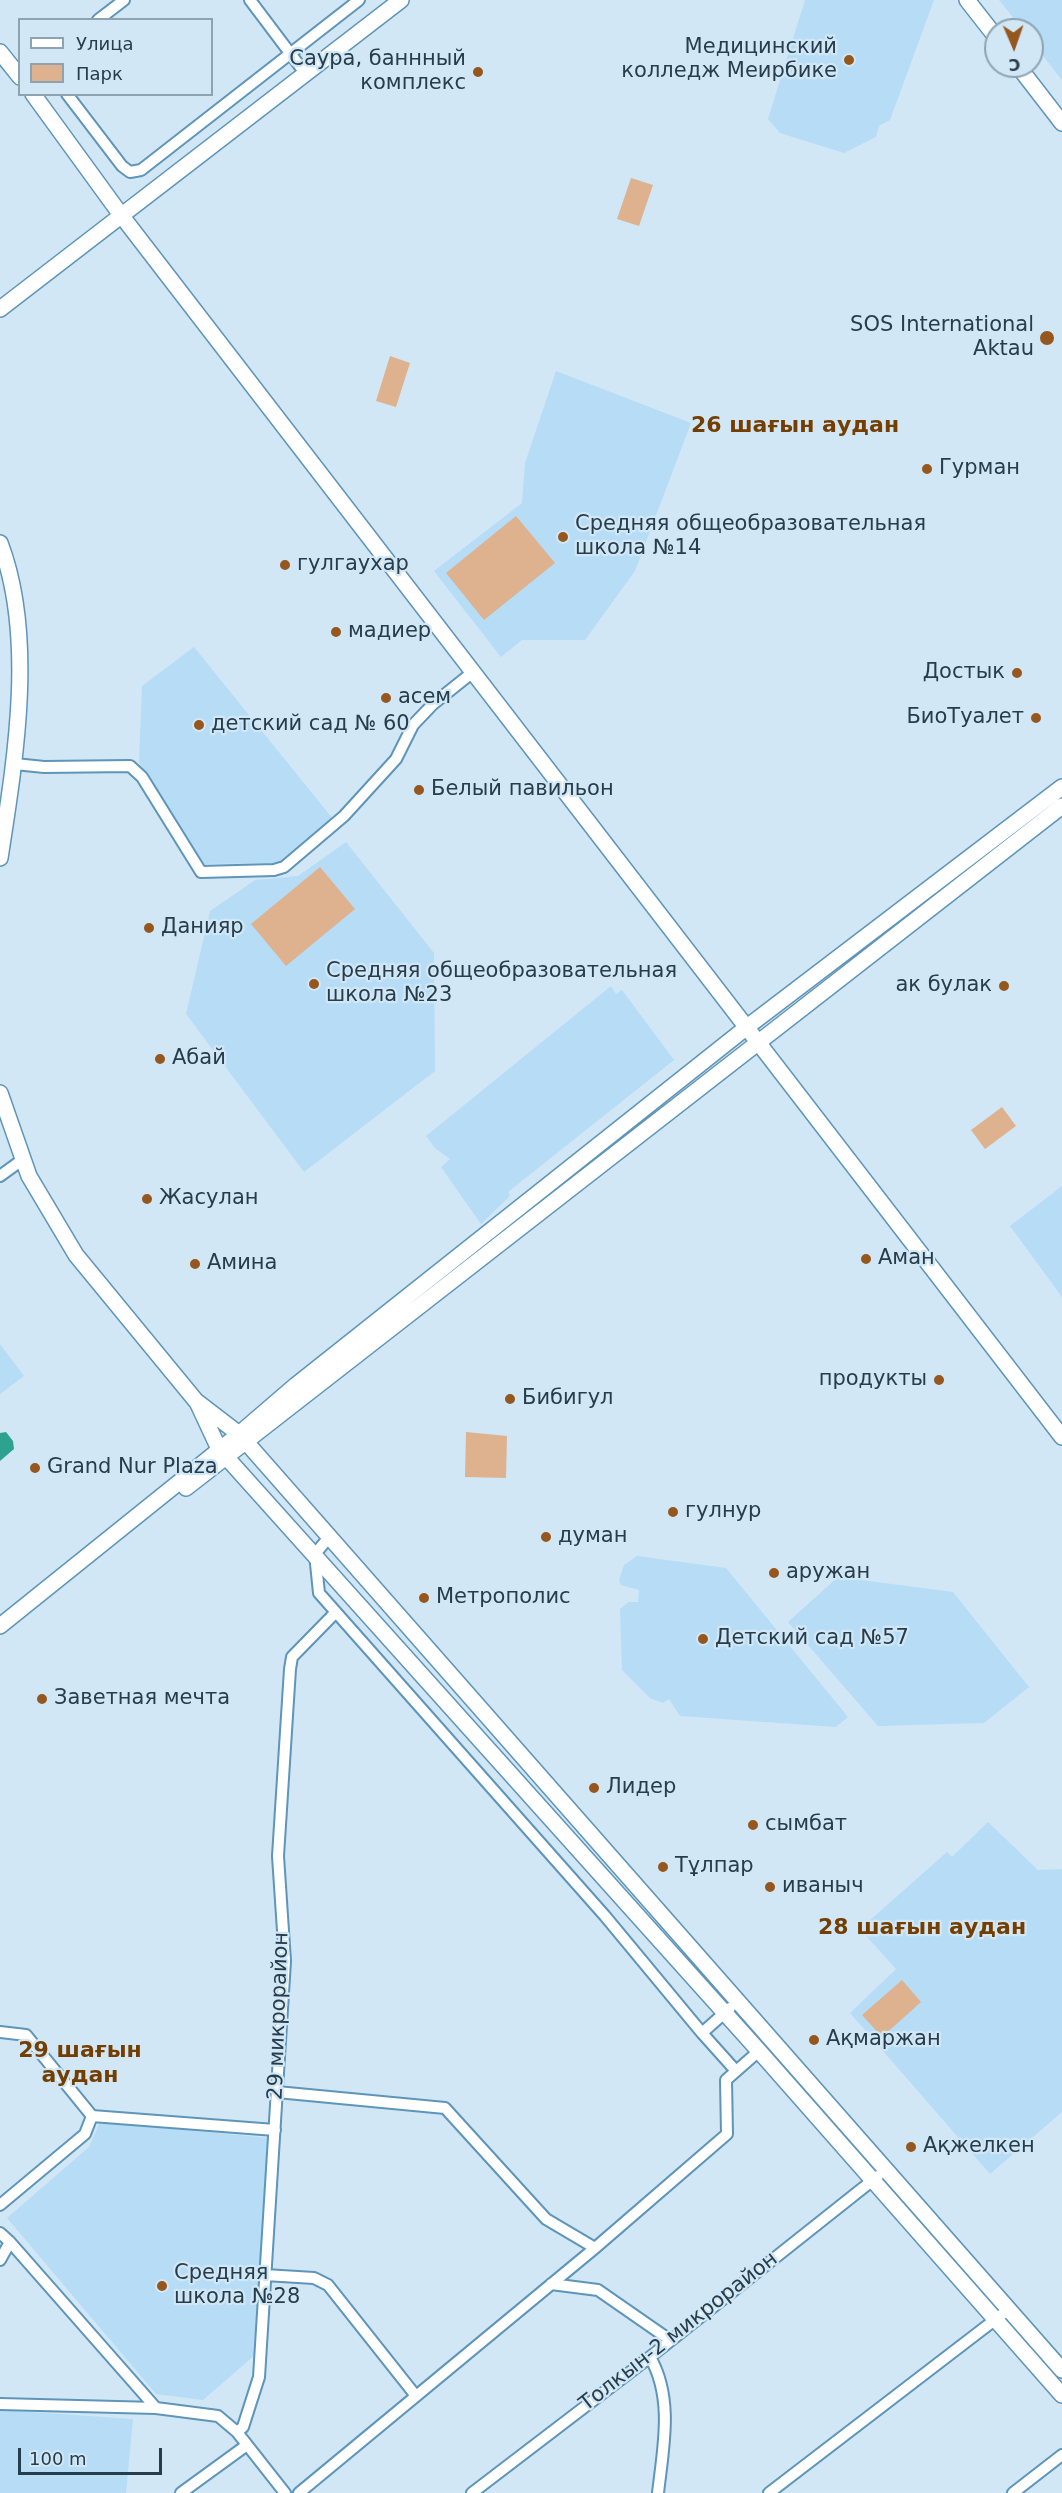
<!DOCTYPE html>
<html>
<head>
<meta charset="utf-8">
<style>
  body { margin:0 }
  #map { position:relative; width:1062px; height:2493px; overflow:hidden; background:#d1e7f6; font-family:"DejaVu Sans",sans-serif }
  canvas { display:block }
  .legend { position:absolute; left:18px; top:18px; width:195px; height:78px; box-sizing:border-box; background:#d1e7f6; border:2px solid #8da3b2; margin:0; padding:8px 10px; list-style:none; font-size:18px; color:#263d4c }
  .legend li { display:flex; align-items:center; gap:12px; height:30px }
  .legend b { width:30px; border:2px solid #8da3b2 }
  .north { position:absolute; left:984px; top:18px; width:60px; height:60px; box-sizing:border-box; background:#d1e7f6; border:2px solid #8da3b2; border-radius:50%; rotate:178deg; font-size:16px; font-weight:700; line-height:24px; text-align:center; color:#263d4c }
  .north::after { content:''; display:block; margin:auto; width:21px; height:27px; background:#95571d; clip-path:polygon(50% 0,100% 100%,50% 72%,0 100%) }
  .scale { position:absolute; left:18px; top:2448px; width:144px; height:27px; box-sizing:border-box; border:3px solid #263d4c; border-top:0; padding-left:8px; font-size:18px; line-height:21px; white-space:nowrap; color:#263d4c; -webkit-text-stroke:4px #d1e7f6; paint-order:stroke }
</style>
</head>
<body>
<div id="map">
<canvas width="1062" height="2493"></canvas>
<ul class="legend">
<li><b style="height:8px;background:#fff"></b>Улица</li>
<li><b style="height:16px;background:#deb28f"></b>Парк</li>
</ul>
<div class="north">С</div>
<div class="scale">100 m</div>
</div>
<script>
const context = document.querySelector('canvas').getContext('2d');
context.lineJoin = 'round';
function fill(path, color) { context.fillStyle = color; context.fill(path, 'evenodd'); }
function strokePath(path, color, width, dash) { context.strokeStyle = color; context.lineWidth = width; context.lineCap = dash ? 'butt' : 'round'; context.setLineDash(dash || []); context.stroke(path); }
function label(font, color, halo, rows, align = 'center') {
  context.font = font + ' "DejaVu Sans",sans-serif'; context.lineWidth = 4.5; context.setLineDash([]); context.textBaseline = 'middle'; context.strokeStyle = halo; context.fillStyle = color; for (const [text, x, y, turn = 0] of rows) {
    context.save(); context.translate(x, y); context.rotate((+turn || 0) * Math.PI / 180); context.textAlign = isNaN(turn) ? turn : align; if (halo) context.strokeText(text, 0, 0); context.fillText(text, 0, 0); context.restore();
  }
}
const built = new Path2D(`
  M805,0h129l-44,120 -11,6 -3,11 -32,16 -64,-20 -12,-14z
  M999,0h63v80l-30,-38v-12h-9z
  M556,371l135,52 -56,148 -50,69h-63l-21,17 -67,-86 88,-68 3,-40z
  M194,647l139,172 -52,44 -80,1 -62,-101 3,-77z
  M346,842l88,111 1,118 -131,101 -118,-158 24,-103 45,-31 43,-4z
  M611,986l5,8 6,-4 52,70 -166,132 2,4 -29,28 -40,-57 9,-8 -15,-11 -9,-12z
  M1062,1186v111l-52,-71z
  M0,1344l24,32 -24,18z
  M637,1556l89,12 122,149 -12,10 -156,-11 -11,-17 -6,4 -13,-5 -28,-28 -2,-61 9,-7h9l1,-12 -18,-5 -2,-5 5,-15z
  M838,1577l115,15 76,95 -45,36 -106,3 -90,-104z
  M988,1822l50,48 24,-1v243l-72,62 -140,-161 46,-44 -36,-40 87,-77 5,5z
  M100,2122l170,16 -14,216 -53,46 -47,-6 -149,-176 82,-71z
  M0,2410l133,9 -7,74h-126z`);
const green = new Path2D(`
  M631,178l22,7 -14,41 -22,-7z
  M390,356l20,7 -14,44 -20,-6z
  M516,516l39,47 -71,57 -38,-47z
  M320,867l35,42 -69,57 -35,-42z
  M1002,1107l14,19 -31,23 -14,-19z
  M466,1432l41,4 -1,42 -41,-1z
  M902,1980l19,22 -39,35 -20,-22z`);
const water = new Path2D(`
  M6,1432l7,9 1,8 -14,12v-28z`);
const street = new Path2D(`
  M250,0l55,73
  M98,20l26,-20
  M67,94l55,72 8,6 11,-2 218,-170
  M15,764l29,3 86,-1 12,11 59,95 73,-2 10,-3 60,-51 52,-57 17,-34 20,-21 40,-32
  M0,1176l22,-16
  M330,1536l-15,18 4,39 286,323 97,117 28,-25
  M0,2032l26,3 66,81 183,14
  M702,2033l34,38
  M277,2092l168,16 101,111 49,29
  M0,2205l85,-71 7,-18
  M0,2233l10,9 146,166 62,8 19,16 48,61
  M0,2260l10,-18
  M265,2275l49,3 14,7 88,111
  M551,2284l47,6 72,50
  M650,2357c24,42 13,91 8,136
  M0,2404l156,4
  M237,2432l6,-5 16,-50 26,-416 -7,-105 12,-187 2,-12 44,-45
  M181,2493l66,-48
  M299,2493l296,-245 132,-114 -1,-54 33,-29
  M472,2493l178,-136 228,-181
  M769,2493l240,-184
  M1013,2493l49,-38`);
const secondary = new Path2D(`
  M967,0l29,37
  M0,52l20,25
  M1018,66l44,57
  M33,94l88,121 941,1222
  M0,309l401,-309
  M0,543c36,94 15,218 0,315
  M0,1093l29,83 47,79 120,146 43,33 823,936
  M198,1404l21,45 540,602 303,344
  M186,1488l876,-682
  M0,1626l239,-192 57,-49 451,-358 315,-240`);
const markers = [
  [849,60,6,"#95571d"],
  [478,72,6,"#95571d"],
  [1047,338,8,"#95571d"],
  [927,469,6,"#95571d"],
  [563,537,6,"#95571d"],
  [285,565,6,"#95571d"],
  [336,632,6,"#95571d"],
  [1017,673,6,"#95571d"],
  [386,698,6,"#95571d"],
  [1036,718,6,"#95571d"],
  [199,725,6,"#95571d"],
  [419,790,6,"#95571d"],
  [149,928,6,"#95571d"],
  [314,984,6,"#95571d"],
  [1004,986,6,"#95571d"],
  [160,1059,6,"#95571d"],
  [147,1199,6,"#95571d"],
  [866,1259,6,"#95571d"],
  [195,1264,6,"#95571d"],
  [939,1380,6,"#95571d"],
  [510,1399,6,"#95571d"],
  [35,1468,6,"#95571d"],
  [673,1512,6,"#95571d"],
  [546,1537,6,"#95571d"],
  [774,1573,6,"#95571d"],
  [424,1598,6,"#95571d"],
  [703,1639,6,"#95571d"],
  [42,1699,6,"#95571d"],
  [594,1788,6,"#95571d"],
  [753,1825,6,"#95571d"],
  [663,1867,6,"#95571d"],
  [770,1887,6,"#95571d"],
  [814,2040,6,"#95571d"],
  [911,2147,6,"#95571d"],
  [162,2286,6,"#95571d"]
];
const poiNames = [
  ["Медицинский",837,48,"right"],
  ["колледж Меирбике",837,72,"right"],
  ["Саура, баннный",466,60,"right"],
  ["комплекс",466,84,"right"],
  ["SOS International",1034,326,"right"],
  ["Aktau",1034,350,"right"],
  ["Гурман",939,469],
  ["Cредняя общеобразовательная",575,525],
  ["школа №14",575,549],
  ["гулгаухар",297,565],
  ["мадиер",348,632],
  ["Достык",1005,673,"right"],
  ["асем",398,698],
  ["БиоТуалет",1024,718,"right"],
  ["детский сад № 60",211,725],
  ["Белый павильон",431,790],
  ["Данияр",161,928],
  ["Средняя общеобразовательная",326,972],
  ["школа №23",326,996],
  ["ак булак",992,986,"right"],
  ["Абай",172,1059],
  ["Жасулан",159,1199],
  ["Аман",878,1259],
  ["Амина",207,1264],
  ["продукты",927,1380,"right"],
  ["Бибигул",522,1399],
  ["Grand Nur Plaza",47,1468],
  ["гулнур",685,1512],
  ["думан",558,1537],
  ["аружан",786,1573],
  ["Метрополис",436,1598],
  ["Детский сад №57",715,1639],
  ["Заветная мечта",54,1699],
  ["Лидер",606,1788],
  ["сымбат",765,1825],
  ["Тұлпар",675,1867],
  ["иваныч",782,1887],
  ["Ақмаржан",826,2040],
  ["Ақжелкен",923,2147],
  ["Средняя",174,2274],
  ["школа №28",174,2298]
];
const streetNames = [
  ["29 микрорайон",279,2016,-88],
  ["Толкын-2 микрорайон",679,2332,-38]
];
const neighbourhoodNames = [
  ["26 шағын аудан",795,426],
  ["28 шағын аудан",922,1928],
  ["29 шағын",80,2051],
  ["аудан",80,2076]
];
fill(built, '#b6dcf6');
fill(green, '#deb28f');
fill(water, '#2da38f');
strokePath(street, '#5e95b9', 14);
strokePath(secondary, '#5e95b9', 18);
strokePath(street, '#fff', 10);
strokePath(secondary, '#fff', 15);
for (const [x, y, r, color] of markers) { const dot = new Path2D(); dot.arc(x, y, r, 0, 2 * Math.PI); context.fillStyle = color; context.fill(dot); strokePath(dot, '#d1e7f6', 2); }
label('21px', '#263d4c', '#d1e7f6', poiNames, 'left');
label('21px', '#263d4c', '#d1e7f6', streetNames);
label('bold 22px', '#753e01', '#d1e7f6', neighbourhoodNames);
</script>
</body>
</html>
